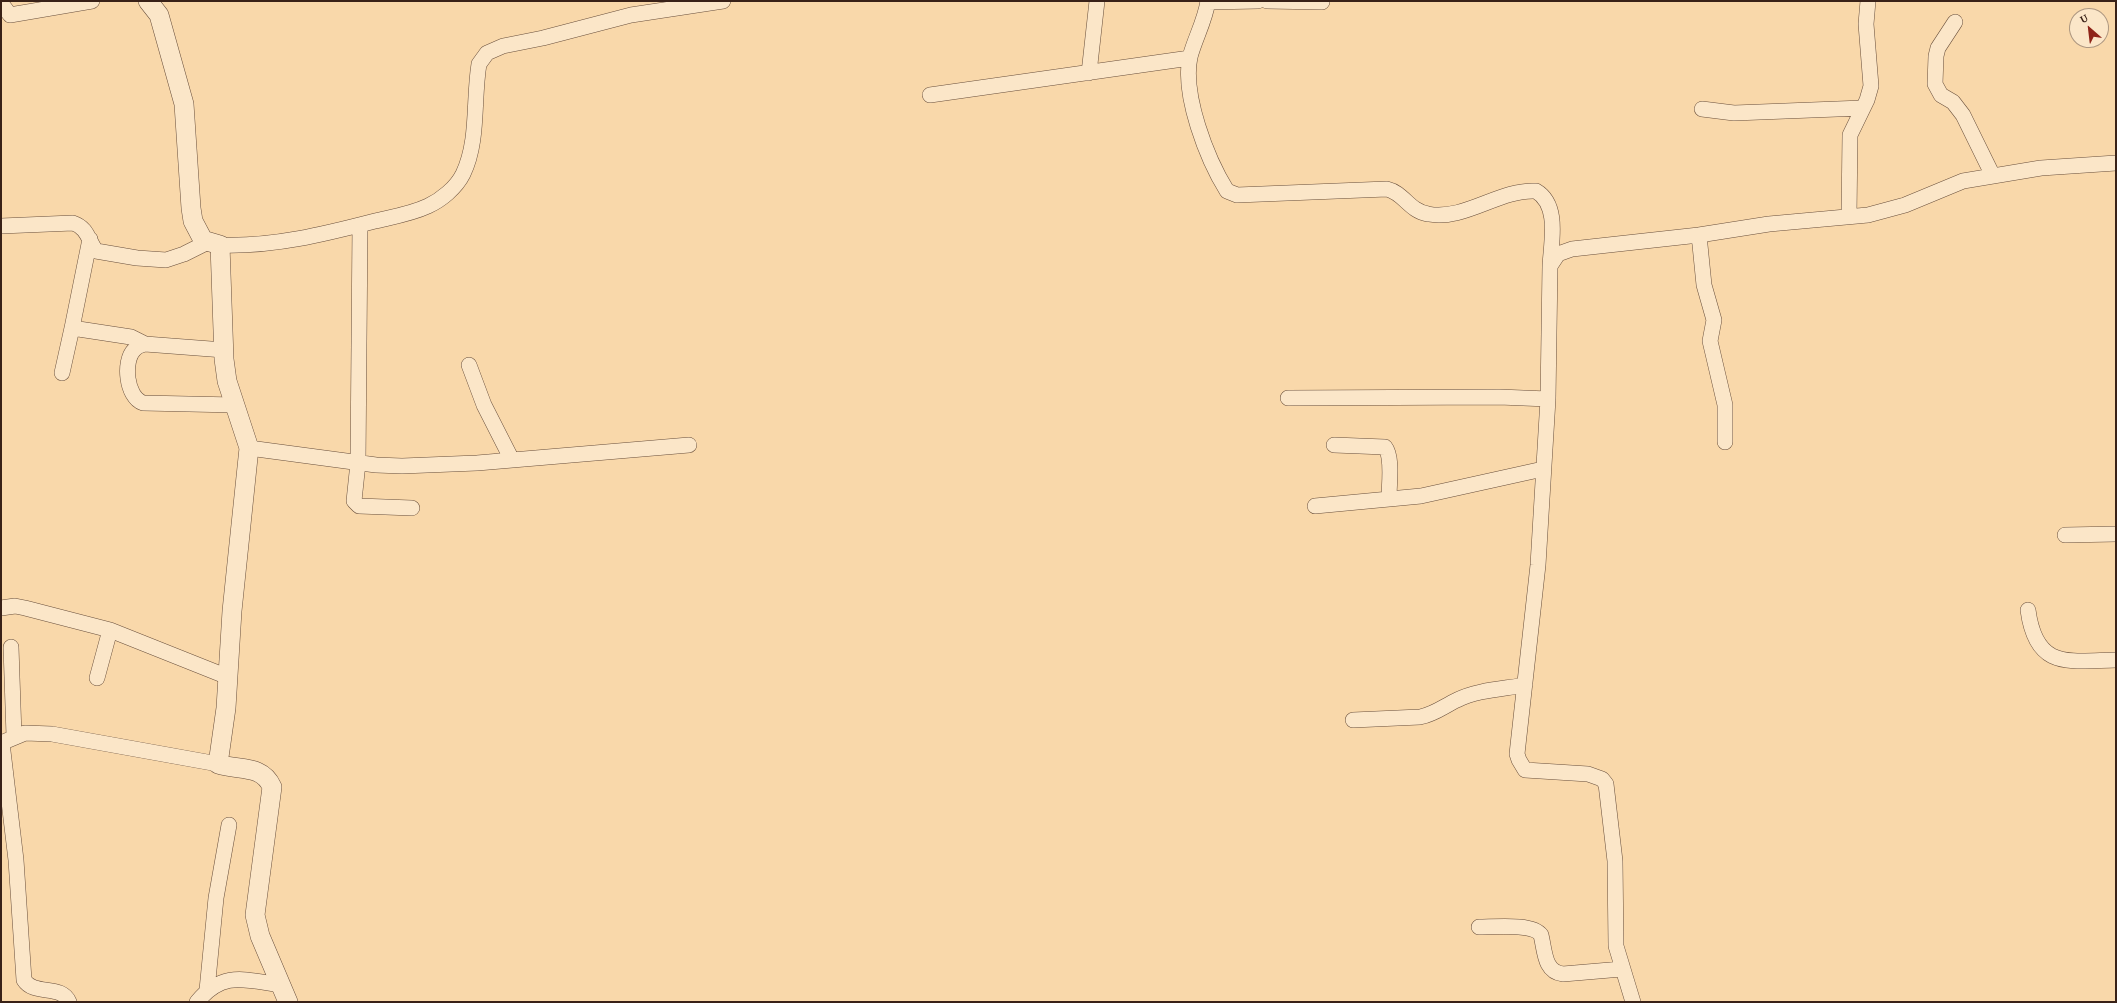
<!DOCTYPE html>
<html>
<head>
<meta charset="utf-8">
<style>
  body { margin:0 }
  #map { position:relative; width:2117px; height:1003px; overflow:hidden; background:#f9d8aa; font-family:"Gentium Book Plus",serif }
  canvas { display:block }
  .frame { position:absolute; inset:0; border:2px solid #392117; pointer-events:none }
  .north { position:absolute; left:2069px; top:8px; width:40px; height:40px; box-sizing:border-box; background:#fbe6c8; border:1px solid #ad9781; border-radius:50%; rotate:332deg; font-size:11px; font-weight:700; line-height:16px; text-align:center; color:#392117 }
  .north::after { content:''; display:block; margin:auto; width:14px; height:18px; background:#8f2418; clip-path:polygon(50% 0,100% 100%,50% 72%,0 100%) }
</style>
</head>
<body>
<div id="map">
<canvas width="2117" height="1003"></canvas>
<div class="frame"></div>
<div class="north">U</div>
</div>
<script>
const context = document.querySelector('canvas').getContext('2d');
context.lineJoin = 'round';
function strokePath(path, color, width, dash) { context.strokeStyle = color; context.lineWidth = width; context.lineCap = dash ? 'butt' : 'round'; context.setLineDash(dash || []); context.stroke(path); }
const minor = new Path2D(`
  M1208,1c-3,20 -13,37 -18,56 -8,38 17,102 37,134l10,4 150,-6c17,4 22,22 41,25 37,7 71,-25 108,-23 24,14 15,52 14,75
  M1267,1l55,1
  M1208,2l50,-1
  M1,3l9,12 82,-14
  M1955,22l-17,26 -2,8 -1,28 6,11 12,7 10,13 30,61
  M1089,73l8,-72
  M930,95l260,-37
  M1702,109l32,4 129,-5
  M1849,216l1,-81 17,-35 4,-14 -5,-62 2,-23
  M360,225l-2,238 -4,38 5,5 53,2
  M1,226l72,-3c15,5 15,17 23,28l41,7 29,2 18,-6 24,-12
  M1699,235l5,50 10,35 -4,21 15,64v37
  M220,245c53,2 105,-11 155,-24 17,-4 36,-7 53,-15 13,-6 28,-18 35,-32 16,-33 10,-74 16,-110l8,-11 16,-7 40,-8 88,-23 92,-14
  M72,328l18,-89
  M224,350l-79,-6c-3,1 -8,2 -11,6 -11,11 -8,47 9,53l92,2
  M469,365l15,40 28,55
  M62,373l10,-45 59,9 14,7
  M1288,398l211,-1 49,2
  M1334,445l51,2c8,10 4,38 4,50
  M249,448l127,17 26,1 75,-3 212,-18
  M1315,506l106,-10 122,-27
  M2065,535l51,-1
  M1,608l14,-2 10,2 85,22 118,47
  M2028,610c8,60 40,51 88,50
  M11,647l3,89
  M97,678l13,-48
  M1353,720l67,-3c15,-3 24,-11 37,-17 20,-10 46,-11 68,-15
  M1,743l24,-10 27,1 166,30
  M2,743l14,117 8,120c10,16 38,4 45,22
  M1479,927c15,0 54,-4 62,8 4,16 3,37 22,39l59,-5
  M207,990l9,-92 13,-73
  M197,1002c26,-32 48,-22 84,-17
  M1633,1002l-17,-56 -1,-85 -9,-77 -4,-5 -14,-5 -63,-4 -6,-10 -2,-6 21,-189 10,-166 2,-133 8,-12 14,-5 127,-14 70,-11 99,-9 37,-10 58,-24 78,-13 75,-5`);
const tertiary = new Path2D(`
  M148,1l11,14 25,89 7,104 2,13 10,19 17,5 4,114 3,22 22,67 -17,163 -6,97 -8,56c21,7 44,0 54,23l-17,128 5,21 28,66`);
strokePath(minor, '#694f3c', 16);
strokePath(tertiary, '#694f3c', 20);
strokePath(minor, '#fbe6c8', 15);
strokePath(tertiary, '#fbe6c8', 19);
</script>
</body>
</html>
